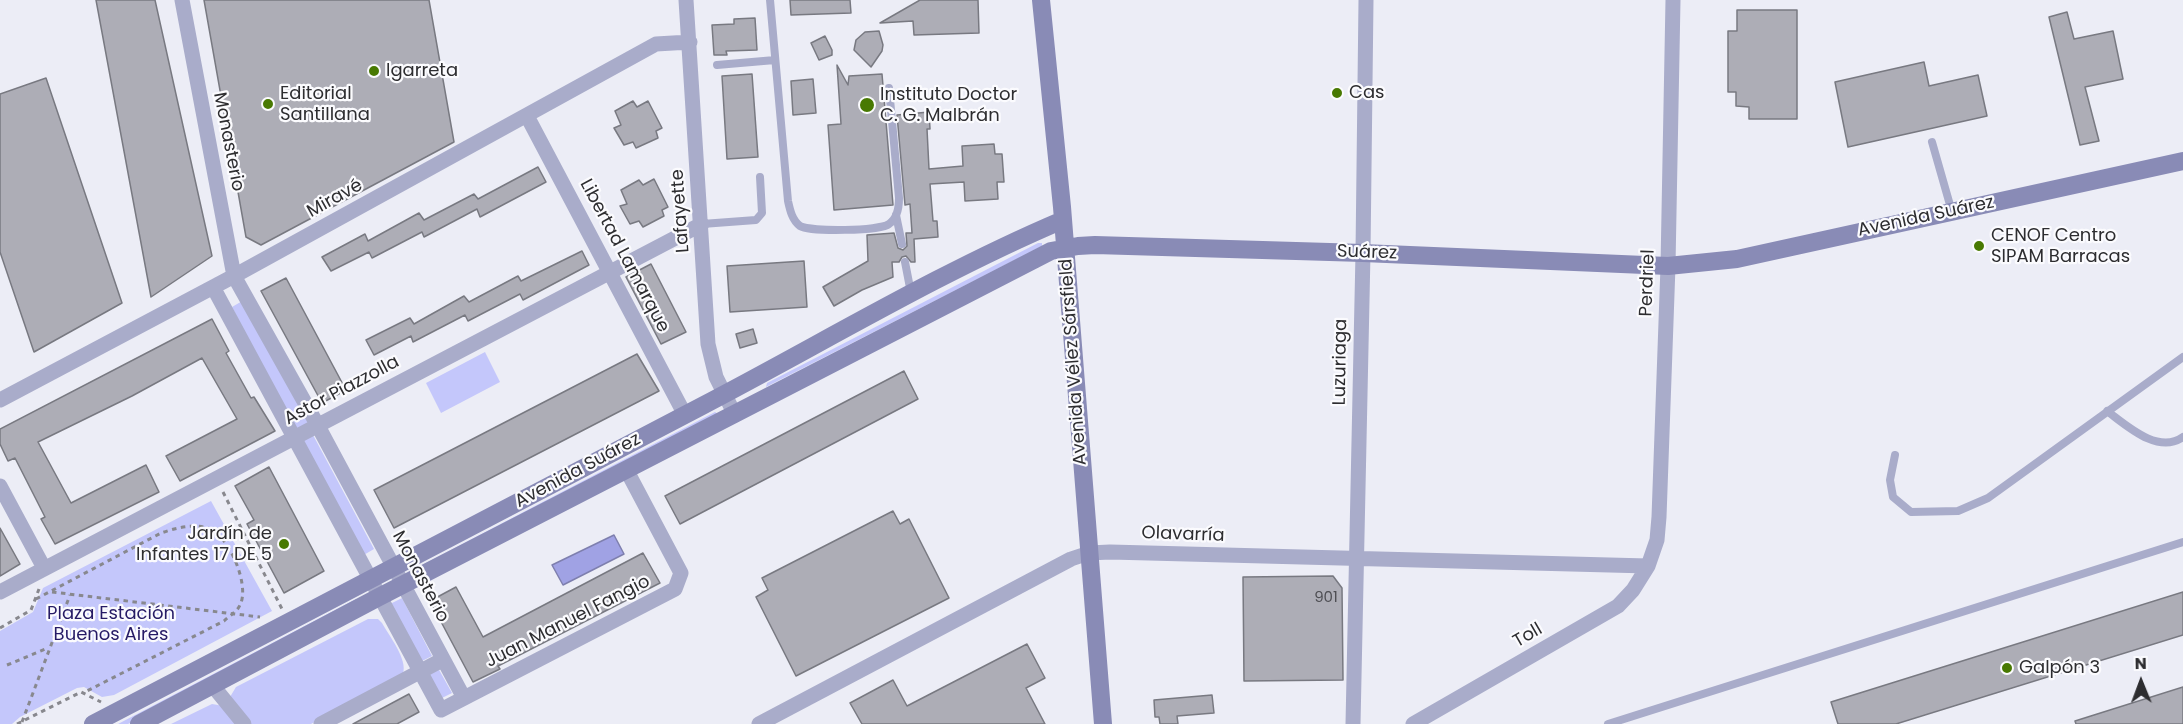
<!DOCTYPE html>
<html>
<head>
<meta charset="utf-8">
<style>
  body { margin:0 }
  #map { position:relative; width:2183px; height:724px; overflow:hidden; background:#ecedf6; font-family:Poppins,sans-serif }
  canvas { display:block }
  .north { position:absolute; left:2111px; top:652px; width:60px; height:60px; -webkit-text-stroke:4px #fbfbfe; paint-order:stroke; rotate:359deg; font-size:16px; font-weight:700; line-height:24px; text-align:center; color:#2d2d30 }
  .north::after { content:''; display:block; margin:auto; width:21px; height:27px; background:#2d2d30; clip-path:polygon(50% 0,100% 100%,50% 72%,0 100%) }
</style>
</head>
<body>
<div id="map">
<canvas width="2183" height="724"></canvas>
<div class="north">N</div>
</div>
<script>
const context = document.querySelector('canvas').getContext('2d');
context.lineJoin = 'round';
function fill(path, color) { context.fillStyle = color; context.fill(path, 'evenodd'); }
function strokePath(path, color, width, dash) { context.strokeStyle = color; context.lineWidth = width; context.lineCap = dash ? 'butt' : 'round'; context.setLineDash(dash || []); context.stroke(path); }
function label(font, color, halo, rows, align = 'center') {
  context.font = font + ' Poppins,sans-serif'; context.lineWidth = 4.5; context.setLineDash([]); context.textBaseline = 'middle'; context.strokeStyle = halo; context.fillStyle = color; for (const [text, x, y, turn = 0] of rows) {
    context.save(); context.translate(x, y); context.rotate((+turn || 0) * Math.PI / 180); context.textAlign = isNaN(turn) ? turn : align; if (halo) context.strokeText(text, 0, 0); context.fillText(text, 0, 0); context.restore();
  }
}
const green = new Path2D(`
  M1038,243h4v3l-276,141 1,-4z
  M244,300l64,123 -13,7 -63,-123z
  M485,352l15,30 -59,31 -15,-30z
  M715,412l3,2 -295,151 1,-1z
  M313,435l61,114 -12,7 -60,-115z
  M211,501l61,110 -158,84 -12,2 -18,-10 -7,1 -57,29 -8,7h-12v-93l33,-19 10,-24z
  M402,598l30,58 -12,6 -30,-58z
  M356,599l1,5 -229,120h-10z
  M368,619h10l4,4c7,13 26,36 21,51l-92,50h-63l-18,-27 6,-10z
  M438,668l14,25 -10,5 -14,-25z
  M212,704l12,2 14,18h-67z`);
const water = new Path2D(`
  M614,535l10,19 -61,31 -11,-20z`);
const building = new Path2D(`
  M96,0h59l57,256 -61,41z
  M204,0h225l25,142 -193,103 -15,-8z
  M790,0h60l1,13 -60,2z
  M920,0h58l1,33 -65,2 -1,-14 -33,2z
  M1737,10h60v109h-48v-12l-13,-1v-14h-8v-61h9z
  M2067,12l7,27 39,-8 10,48 -38,8 14,54 -19,4 -31,-128z
  M755,18l2,32 -31,1 1,4h-13l-2,-30 22,-1v-5z
  M879,31l4,14 -1,6 -11,16 -17,-17 2,-10 9,-8z
  M825,36l7,14v5l-13,5 -8,-17z
  M1924,62l5,24 49,-11 9,41 -139,31 -13,-65z
  M837,65l11,20 1,-9 33,-2 11,131 -59,5 -6,-85 13,-1z
  M752,74l6,83 -31,2 -5,-83z
  M46,78l76,225 -88,49 -34,-100v-158z
  M813,79l3,34 -23,2 -2,-34z
  M633,101l4,6 11,-6 14,27 -6,3 2,7 -22,10 -3,-6 -9,3 -10,-17 7,-3 -6,-14z
  M929,112l1,17h-3l2,40 34,-3 -1,-20 32,-2 1,10h7l2,28h-7l1,17 -33,2 -1,-19 -34,2 3,37h4l1,16 -24,2 1,23h-4l-5,-6 -4,1 -3,5h-7l1,15 -31,13 -28,16 -11,-19 45,-26 -1,-26 27,-2 4,15 5,2 4,-4 -1,-13h6l-2,-29 -5,1 -8,-90z
  M538,167l8,15 -66,35 -3,-8 -53,28 -2,-5 -50,26 -3,-6 -38,19 -9,-14 43,-23 3,7 51,-28 5,7 50,-26 4,5z
  M654,179l14,28 -6,3 2,6 -21,11 -4,-6 -9,3 -10,-18 7,-2 -6,-14 18,-10 4,5z
  M582,251l7,14 -66,35 -3,-6 -52,27 -3,-6 -52,27 -2,-6 -37,19 -8,-15 44,-22 4,6 50,-28 5,6 49,-26 3,5z
  M804,261l3,46 -77,5 -3,-46z
  M651,264l35,68 -25,12 -35,-67z
  M286,278l60,112 -24,13 -61,-112z
  M212,319l17,32 -3,2 25,45 3,-1 21,34 -95,50 -14,-25 71,-37 -35,-61 -70,38 -94,46 33,61 75,-38 13,27 -104,52 -14,-25 4,-2 -30,-59 -7,3 -8,-17v-15z
  M753,329l4,14 -17,5 -4,-14z
  M637,354l22,37 -265,137 -20,-38z
  M904,371l14,28 -238,125 -15,-28z
  M269,467l55,104 -40,22 -37,-69 7,-4 -19,-34z
  M893,511l7,13 9,-5 40,79 -153,78 -40,-79 12,-7 -6,-12z
  M0,528l20,36 -20,12z
  M643,553l17,30 -162,83 2,3 -27,13 -43,-81 26,-14 27,50z
  M1333,576l9,12 1,92 -99,1 -1,-104z
  M2183,592v43l-287,89h-58l-7,-22z
  M1027,644l18,34 -19,10 19,36h-183l-12,-21 43,-23 14,26z
  M2183,687v37h-107l-1,-3z
  M409,694l10,18 -22,12h-44z
  M1212,695l2,18 -37,3 1,8h-18l-1,-7h-4l-1,-17z`);
const path = new Path2D(`
  M223,492l59,117
  M52,592l208,25
  M36,599l125,-66c15,-5 35,-11 51,-3 18,9 38,56 28,75 -3,7 -11,11 -16,16l-139,71
  M0,628l31,-18 8,-21
  M7,665l41,-17
  M22,722l48,-127
  M17,724l64,-32 20,10`);
const lane = new Path2D(`
  M770,0l18,201c2,9 4,19 12,25 10,6 80,5 89,-2 9,-6 10,-17 10,-26l-10,-110
  M717,65l58,-5
  M1932,142l20,70
  M896,215l6,29
  M702,224l54,-4 6,-7 -2,-36
  M905,262l6,31
  M2107,411c19,14 51,44 76,26
  M1895,455l-5,25 3,17 18,15 47,-1 30,-13 195,-141
  M1608,724l575,-182`);
const street = new Path2D(`
  M182,0l52,276 84,150 146,272
  M686,0l22,344 8,33 19,38
  M527,116l158,299
  M213,287l228,423 234,-121 6,-16 -54,-102
  M0,400l234,-124 422,-232 34,-2
  M0,486l44,82
  M0,592l702,-368
  M213,686l31,38
  M321,724l121,-64
  M759,724l312,-165 18,-6 21,-1 538,14
  M1353,724l10,-471 3,-253
  M1413,724l205,-118 15,-16 15,-24 9,-26 2,-23 9,-251 5,-266`);
const secondary = new Path2D(`
  M1041,0l21,207 41,517
  M93,724c203,-106 406,-211 609,-318 119,-62 236,-133 361,-186
  M139,724l240,-127 672,-346 27,-5 17,-1 268,8 305,13 69,-7 446,-98`);
const markers = [
  [374,71,6,"#487902"],
  [1337,93,6,"#487902"],
  [268,104,6,"#487902"],
  [867,105,8,"#487902"],
  [1979,246,6,"#487902"],
  [284,544,6,"#487902"],
  [2007,668,6,"#487902"]
];
const numberNames = [
  ["901",1326,598]
];
const poiNames = [
  ["Igarreta",386,71],
  ["Cas",1349,93],
  ["Editorial",280,94],
  ["Santillana",280,115],
  ["Instituto Doctor",880,95],
  ["C. G. Malbrán",880,116],
  ["CENOF Centro",1991,236],
  ["SIPAM Barracas",1991,257],
  ["Jardín de",272,534,"right"],
  ["Infantes 17 DE 5",272,555,"right"],
  ["Galpón 3",2019,668]
];
const streetNames = [
  ["Monasterio",228,142,79],
  ["Miravé",335,199,-29],
  ["Lafayette",681,211,-94],
  ["Avenida Suárez",1926,217,-12],
  ["Suárez",1367,253,2],
  ["Libertad Lamarque",624,256,62],
  ["Perdriel",1648,283,-88],
  ["Avenida Vélez Sársfield",1074,362,-94],
  ["Luzuriaga",1341,362,-89],
  ["Astor Piazzolla",342,391,-28],
  ["Avenida Suárez",578,471,-28],
  ["Olavarría",1183,535,2],
  ["Monasterio",420,577,62],
  ["Juan Manuel Fangio",568,622,-27],
  ["Toll",1528,636,-30]
];
const parkNames = [
  ["Plaza Estación",111,614],
  ["Buenos Aires",111,635]
];
fill(green, '#c4c7fb');
fill(water, '#a0a2e4');
strokePath(water, '#7e7fae', 1.5);
fill(building, '#adadb6');
strokePath(building, '#787981', 1.5);
strokePath(path, '#88888e', 3, [4.5, 4.5]);
strokePath(lane, '#a9acca', 8);
strokePath(street, '#a9acca', 15);
strokePath(secondary, '#898bb6', 18);
for (const [x, y, r, color] of markers) { const dot = new Path2D(); dot.arc(x, y, r, 0, 2 * Math.PI); context.fillStyle = color; context.fill(dot); strokePath(dot, '#fbfbfe', 2); }
label('15px', '#4d4d52', null, numberNames);
label('18px', '#2d2d30', '#fbfbfe', poiNames, 'left');
label('18px', '#2d2d30', '#fbfbfe', streetNames);
label('18px', '#261b66', '#fbfbfe', parkNames);
</script>
</body>
</html>
